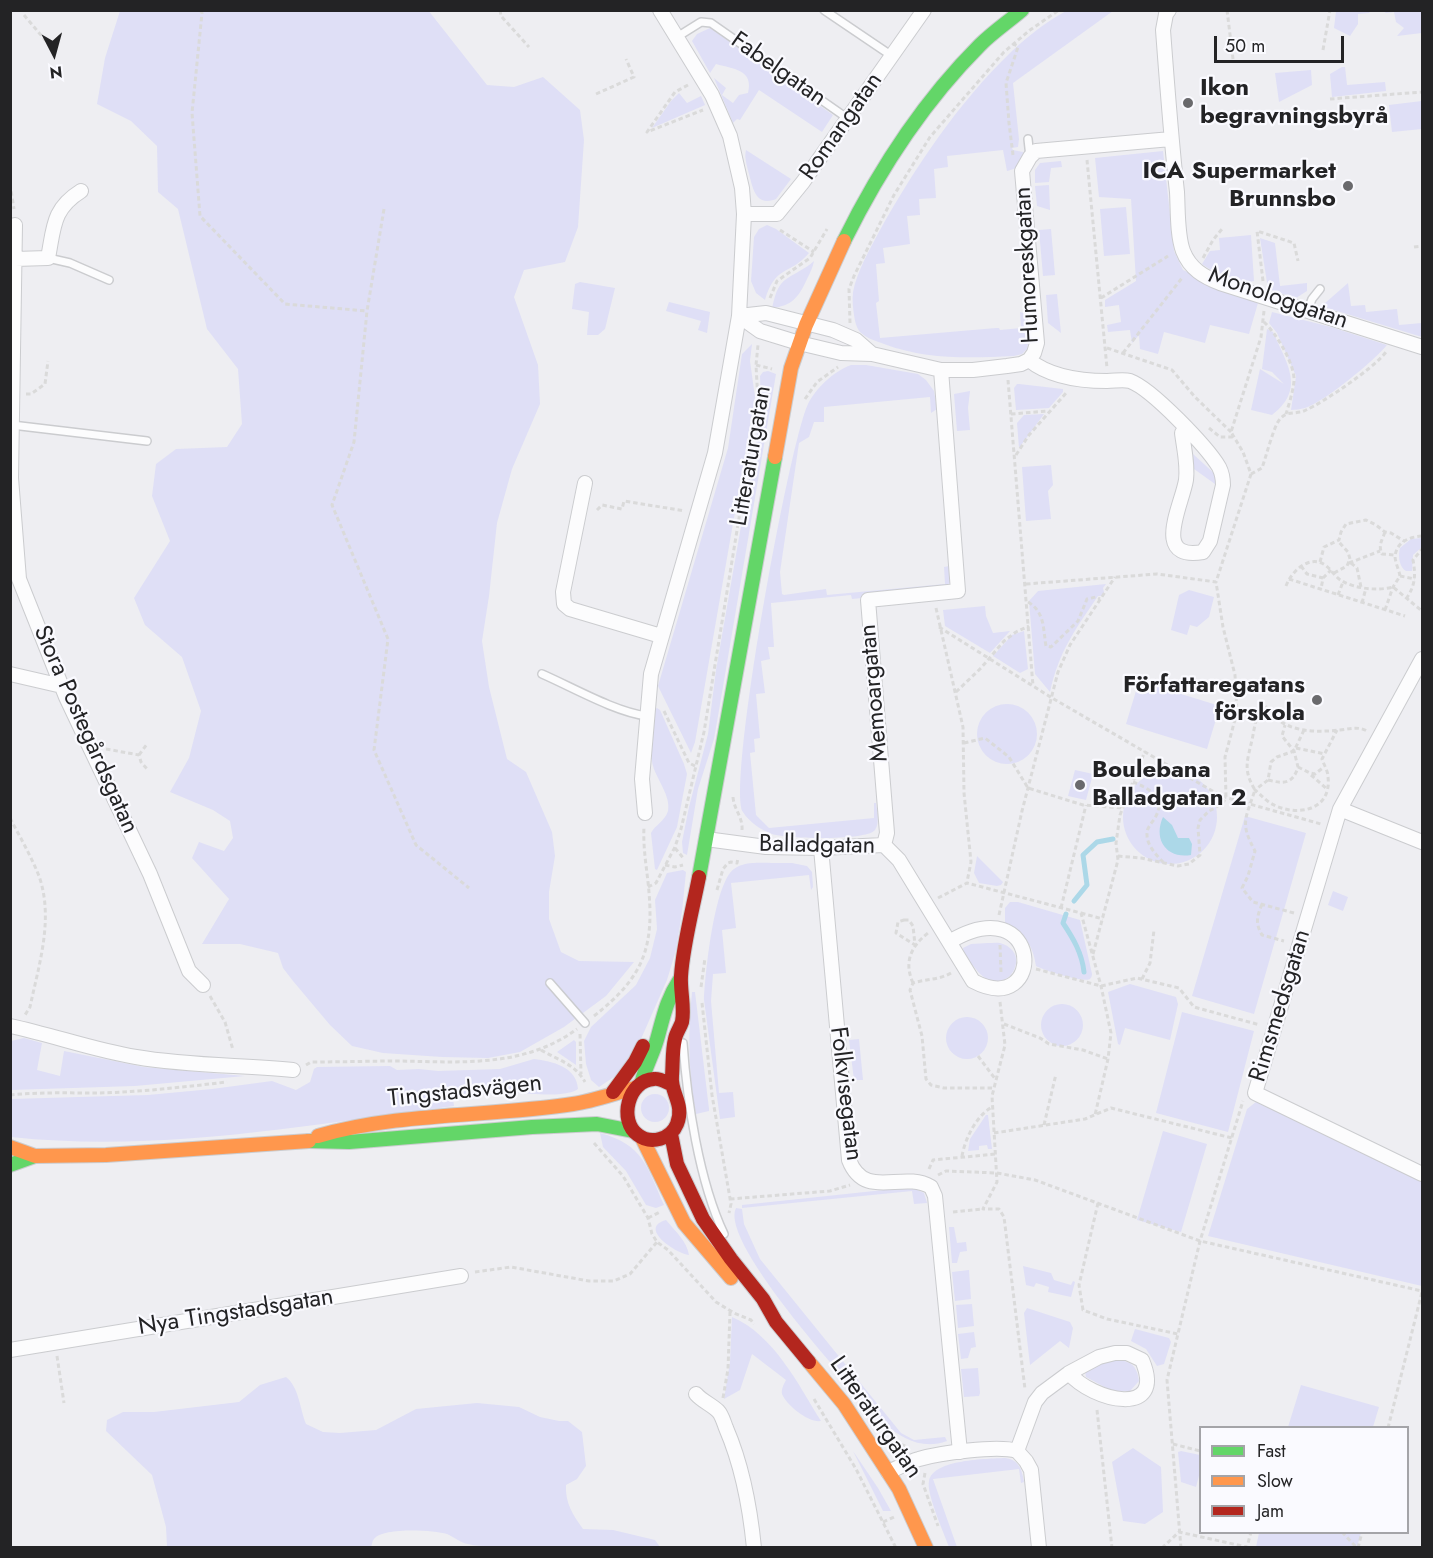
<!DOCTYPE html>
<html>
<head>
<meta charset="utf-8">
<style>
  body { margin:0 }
  #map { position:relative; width:1433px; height:1558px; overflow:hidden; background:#eeeef2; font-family:Jost,sans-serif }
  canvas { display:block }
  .frame { position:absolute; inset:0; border:12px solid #232325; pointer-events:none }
  .legend { position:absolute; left:1199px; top:1426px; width:210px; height:108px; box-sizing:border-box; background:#fafaff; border:2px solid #a4a4a8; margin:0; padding:8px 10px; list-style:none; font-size:18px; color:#232325 }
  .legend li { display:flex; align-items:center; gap:12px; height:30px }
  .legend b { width:30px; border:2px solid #a4a4a8 }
  .north { position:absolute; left:24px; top:24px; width:60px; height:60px; -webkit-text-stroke:4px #fafaff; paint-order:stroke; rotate:174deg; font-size:16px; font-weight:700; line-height:24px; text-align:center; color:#232325 }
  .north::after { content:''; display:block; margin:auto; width:21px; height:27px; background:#232325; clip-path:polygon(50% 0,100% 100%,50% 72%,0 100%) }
  .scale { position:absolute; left:1214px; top:36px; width:130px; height:27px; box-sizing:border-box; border:3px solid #232325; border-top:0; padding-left:8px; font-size:18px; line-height:21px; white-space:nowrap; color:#232325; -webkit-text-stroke:4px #fafaff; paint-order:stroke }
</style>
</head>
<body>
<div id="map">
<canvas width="1433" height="1558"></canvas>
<div class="frame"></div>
<ul class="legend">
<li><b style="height:8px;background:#63d668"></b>Fast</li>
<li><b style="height:8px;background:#ff974d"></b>Slow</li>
<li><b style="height:8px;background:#b3261e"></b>Jam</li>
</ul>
<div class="north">N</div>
<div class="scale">50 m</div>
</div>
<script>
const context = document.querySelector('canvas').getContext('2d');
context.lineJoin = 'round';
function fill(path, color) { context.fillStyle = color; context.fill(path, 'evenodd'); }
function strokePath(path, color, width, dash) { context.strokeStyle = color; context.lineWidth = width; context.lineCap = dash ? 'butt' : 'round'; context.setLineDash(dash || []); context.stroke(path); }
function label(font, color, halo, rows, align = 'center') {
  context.font = font + ' Jost,sans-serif'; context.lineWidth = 4.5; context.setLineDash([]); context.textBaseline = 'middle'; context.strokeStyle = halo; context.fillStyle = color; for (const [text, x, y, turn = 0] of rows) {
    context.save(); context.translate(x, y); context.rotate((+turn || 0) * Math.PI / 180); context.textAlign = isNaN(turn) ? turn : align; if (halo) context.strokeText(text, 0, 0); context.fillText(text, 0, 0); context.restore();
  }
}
const green = new Path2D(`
  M428,10l59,75 27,2 29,-10 37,33 4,30 -6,87 -13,35 -41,8 -10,27 24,68 2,39 -28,65 -15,54 -8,73 -7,45 7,46 18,72 19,13 26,60 3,24 -6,36v27l12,33 18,9 55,1 -28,34 -42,31 -44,25 -32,6 -46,-1 -59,-4 -31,-7 -22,-21 -37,-44 -10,-13 -5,-15 -38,-9h-38l27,-45 -37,-41 7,-16 25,9 9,-13 -3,-17 -17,-11 -43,-18 19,-34 12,-47 -19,-54 -37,-32 -11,-27 36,-57 -18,-45 4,-32 20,-15 51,-2 15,-23 -4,-55 -31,-40 -29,-120 -20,-17 -1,-46 -26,-25 -34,-17 8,-46 15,-47z
  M1066,11h47l-100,72 6,56 -1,8 -6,1 1,2 10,2c-1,12 -4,16 -16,19l-4,-21 -56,6 1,11 -14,2 2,29 -17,1 1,16 -13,1 3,28 -27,4 2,15 -9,1 3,37 -3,2 4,35 116,-10h3l1,2 21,-2 -1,-16 8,2 1,25 -2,10 -5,5 -8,2c-45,2 -87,4 -130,-12 -8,-3 -18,-6 -24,-12 -4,-5 -5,-11 -6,-17 -1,-7 -2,-15 -1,-23 4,-21 17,-43 27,-62 36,-64 78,-127 132,-179 16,-15 34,-29 54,-40z
  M1336,11v-1l35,1 -2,2 -11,1v10l-8,12 -16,-8z
  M1383,11h39v22l-25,3 7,-8 -8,-6 -2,-10 -8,1z
  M710,28l123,87 -11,17 -63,-42 -19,30 -3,-1 -4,4 -19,-45 12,10 -4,7 11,8 6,-8 9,-2c6,-23 -14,-24 -32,-29l-6,9 -18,-32 5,-7z
  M1342,67h3l2,18 38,-3 1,9 -54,6 -2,-23z
  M1311,70l1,15 -33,17 -4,-29z
  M679,93l8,10 14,-7 4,9 -53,23 19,-27z
  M1422,101v28l-30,3 -3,-27z
  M746,150l45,29 -15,20c-20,8 -23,-10 -27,-25 -2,-8 -5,-17 -3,-24z
  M1163,151l11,100 9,19 75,33 -9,31 -39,-9 -5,18 -41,-11 -6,22 -18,-5 -1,-14 -7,8 -2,-13 -22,2 -1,-7 14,-3 -2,-17 -14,2v-7l31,-19 -5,-82 -32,-2 -4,-39z
  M1061,161l1,6 -11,1 -2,14 -14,1v-13l5,-7z
  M1049,185l1,25 -13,-4 -2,-20z
  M1126,207l4,47 -26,2 -4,-47z
  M767,225l9,4 33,24c-20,23 -34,12 -44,47l-9,-7 -5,-12 3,-44 5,-8z
  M1051,229l4,46 -12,1 -4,-46z
  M1251,235l3,46c-12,4 -42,-9 -52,-17l8,-13 10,-1 -1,-12z
  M1260,238l15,5 5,43 27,-3v8l-11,7 -28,-9z
  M814,261c-1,6 -4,12 -7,18 -8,18 -15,27 -35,29 2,-8 4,-18 9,-24 6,-8 24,-14 33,-23z
  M580,282l35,6 -10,41 -7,6h-11l2,-23 -17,-3 3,-25z
  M1348,283l3,23 14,-1 1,7 31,-3 2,16 23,-2v14l-98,-30v-3z
  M1057,294l4,39 -13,-10 -2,-28z
  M669,302l41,10 -3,21 -9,-3 3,-9 -35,-10z
  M1272,312l59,15 56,18c-13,16 -63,57 -82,63 -4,1 -10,2 -14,2l5,-34 -19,-43 -8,-10z
  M1267,329l6,3c14,32 33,57 -1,83l-21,-5 9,-41 24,15 -12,-12 -10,-3z
  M752,344l-2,17 5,36 -60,345 -4,11 -33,-67 70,-238 14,-94z
  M851,365h15l52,9 8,6 8,11 3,18 -6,4 -1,-16 -106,10v15h-10l-5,15 -10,6 -19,129 2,22 2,1 42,-6 1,6 118,-11 -1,-17 5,-1 2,2c0,8 1,18 -8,22l-91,9 -1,-4 -80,8 3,44h-6l2,12 -9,2 4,32 -9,1 4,44 -6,1 1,13 -5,1 6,62 13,13 105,-10v-15h2c1,9 4,19 -1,27 -8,11 -89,9 -103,4 -11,-4 -23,-12 -29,-22 -16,-28 46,-368 65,-408 8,-16 26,-33 43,-39z
  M768,371l8,3 -58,342 -4,23 -16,50 -11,66 -4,-2 -1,-11 7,-35 19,-73 8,-64 45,-259 -1,-35 3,-4z
  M1017,384h2l44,5v3l-14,16 -33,2 -2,-22z
  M970,391l-2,17 2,22 -13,1 -3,-37z
  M1044,414l-25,34 -2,-25 7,-8z
  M1193,454l23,21 -1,9 -21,-15z
  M1051,465l2,20 -5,6 3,28 -25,2 -4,-54z
  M1422,538v9l-9,8 -1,16h-6c-7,-4 -8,-15 -6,-23l11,-9z
  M1106,584l-3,4 1,4 -3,4h-3c-23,34 -39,55 -48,96l-15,-18 -6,-73 9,-10z
  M1189,590l25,7 -5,20 -12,10 -7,-2 -3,10 -16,-5 8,-35z
  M985,606l1,10 7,17 17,-2 -20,22 -45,-27 -2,-16z
  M1024,631l4,38 -8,4 -27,-17 19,-21z
  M1139,681l81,25 -13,43 -81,-25z
  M977 734a30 30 0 1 1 60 0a30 30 0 1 1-60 0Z
  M657,708l3,2 24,54 3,10 -10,53 -20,43 -2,-1 -4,-36c4,-8 14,-12 17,-22 3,-15 -11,-31 -15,-45 -3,-12 -1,-45 2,-57z
  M1123 817a47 47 0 1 1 94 0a47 47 0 1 1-94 0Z
  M1075,770l18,4 -7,26 -18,-4z
  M1245,816l61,17 -52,181 -62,-18z
  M977,856l26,26 -2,3 -4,1 -18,-3 -5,-10z
  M775,863h17l15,3 5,6 1,15 -2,3 -2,-15 -78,8 5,45 -14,2 4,43 -13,1 -2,27 8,92 14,-1 2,25 -15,2 -16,-119c1,-25 10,-117 30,-131 10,-8 28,-6 41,-6z
  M683,870l3,2 -4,40 -6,38 -9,30 -30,68 -17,25 -21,14 -8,-7 -5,-16 -2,-23 7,-14 45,-42 14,-27 7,-29 -2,-29 12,-27z
  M1333,891l15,6 -5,14 -15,-6z
  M1010,902h8l62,18 12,54c0,2 -1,4 -2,5 -7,4 -47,-9 -54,-13 -3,-21 -11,-32 -31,-42v-16z
  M988,943c5,0 11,-1 15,1 32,12 -1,61 -28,24 -5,-6 -11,-12 -12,-20l8,-4z
  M1130,984l46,13 2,7 -8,36 -45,-12 -5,17 -2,-1 -10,-52z
  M692,992h3l14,117v2l-13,3c-8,-41 -8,-80 -4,-122z
  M1041 1025a21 21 0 1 1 42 0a21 21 0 1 1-42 0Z
  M1182,1012l72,19 -26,101 -72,-19z
  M946 1038a21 21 0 1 1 42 0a21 21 0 1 1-42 0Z
  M24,1038l18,5 -5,27 23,6 4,-25 80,16 101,9 -110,10 -124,4v-49z
  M859,1039l4,41h-9l-5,-40z
  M574,1040l2,2v23l-19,-13z
  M534,1059c18,2 43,8 44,30 -14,10 -52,3 -70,4 -17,1 -34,3 -51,4l-4,2 1,7c-148,19 -294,47 -443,31v-38l137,-4 64,-6 60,-8 24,9 14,-8 4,-13 3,-2 73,-1 7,4 22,-1 19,2 62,-2z
  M641 1108a14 14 0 1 1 28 0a14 14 0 1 1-28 0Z
  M1256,1102l166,77v107l-214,-50 39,-127z
  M986,1115h2l4,34h-4l-1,-4 -8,1v4l-11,1 2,-12z
  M1163,1131l44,13 -26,88 -44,-12z
  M600,1133c44,12 47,34 64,72l-8,3 -10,-3 -20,-34 -23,-24z
  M912,1187l12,6 3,10 -13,1 -2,-13 -170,17v-3z
  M736,1208l6,1 2,15 16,35 141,174 13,7 31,-3 2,4c-24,9 -45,-2 -62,-17 -27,-30 -167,-181 -149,-216z
  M666,1220c9,11 21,21 23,35 -12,-1 -52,-27 -23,-35z
  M949,1227h5l3,16 9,-1 1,9 -7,1 -3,11h-5z
  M1023,1266l28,7 3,7 17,5 2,-4 2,1 -4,15 -23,-5 1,-5 -13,-4 -2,4 -8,-2z
  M969,1270l2,29 -16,2 -3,-29z
  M972,1304l2,22 -16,2 -2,-23z
  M1027,1308l43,14 3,6 -4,20 -9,-7 -30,24 -6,-52z
  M732,1317c42,18 66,67 89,104 -12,2 -34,-15 -39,-27 -1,-5 2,-10 4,-14l-34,-26 -12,36 -16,9 6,-37z
  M1135,1329l34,9 2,4 -7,22 -7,2 -11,-17 -15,-8z
  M974,1332l2,15 -5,1 -3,10 -7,1 -3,-25z
  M1114,1360c16,0 23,5 25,21l-9,10h-18l-26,-14 -1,-6 15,-7z
  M978,1368l2,25 -1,3 -15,1 -3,-28z
  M286,1377c13,10 14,32 20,47l17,8 17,1 36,-3 40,-21 61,-6 42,4 21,10 19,4h9l14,11 4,34 -9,13 -11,6c-1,18 7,30 17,44l30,1 42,10 5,7 -146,1c-15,-4 -32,0 -46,-4 -7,-1 -14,-7 -21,-10 -14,-4 -64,-7 -73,5 -2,2 -2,6 -3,8h-204l-1,-20 -14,-52 -46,-44 1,-11 16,-8h31l85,-10 21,-17z
  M1301,1385l78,22 -6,20h-85z
  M1133,1448l28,19 2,45 -18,12 -22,-3 -11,-59z
  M853,1451l25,37 13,23h-8z
  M1181,1451l19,4v17l-4,15 -15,-5 -3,-30z
  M1005,1458c14,2 17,11 19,24l-3,1 -2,-14 -86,10 24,68h-8c-5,-14 -23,-54 -20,-66 4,-22 58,-22 76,-23z
  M1259,1533l1,-1 101,1 -4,14h-101z`);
const water = new Path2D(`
  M1163,817l9,8 6,13h11l3,6 -1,11c-25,4 -38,-16 -28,-38z`);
const stream = new Path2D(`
  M1074,901l13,-16 -4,-30 14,-13 16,-3
  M1066,914l-3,9c10,15 19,30 21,49`);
const path = new Path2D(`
  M200,10l2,3 -10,100 8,103 85,88 82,7
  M500,10l1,6 28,31
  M1227,10l6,49
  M24,15l27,32
  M1323,50l7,-40
  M688,85l-13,7 -28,40 56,-22
  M596,94l38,-17 -8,-18
  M1330,99l92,-7
  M1013,155l-4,-32 -3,-40 12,-36 -4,-3
  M1087,160l20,208
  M10,184l4,25
  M384,209l-17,102 -13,131 -22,63 56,134 -14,111 42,95 53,43
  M780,230l34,22
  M1414,247l8,-1
  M1203,258l10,-18 9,-11
  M1263,281l-6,-50 37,12 4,18
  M770,298l7,-17 33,-23 17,-29
  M1101,298l67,-42
  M1421,318h1
  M1264,322c12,11 31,42 30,59 -1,11 -5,23 -8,33
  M850,323l-1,-34 5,-13 40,-81 36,-58 74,-85 26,-22 29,-20
  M1107,348l65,22 23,27 36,35
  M1123,353l59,-75
  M756,365l16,4
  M1008,380l25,306
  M26,394h5l14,-10 3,-23
  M805,399l12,-17 21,-15
  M1011,414l37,-3
  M1209,428l11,9h14
  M1016,455l13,-20 38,-43
  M1251,474l11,-6c4,-11 12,-43 18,-49 7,-9 17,-4 26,-9 18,-8 68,-42 80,-58
  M597,510l5,-5 20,4 2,-8 61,10
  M1385,532c-3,8 -7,14 -3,22l13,1
  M1320,562l4,-15 15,-7 2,-8 5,-8 20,-4 10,5 9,7 6,1 13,8
  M1349,563l31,-12
  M1351,563l6,5 4,19
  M1301,566l6,8 16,4 -2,11
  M1334,573l13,-7 3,-7 -2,-7 -10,-11
  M1400,576l15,3
  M1323,578l8,-8
  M1289,579l116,37
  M1026,584l131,-10 59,8 35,-108 -8,-22 -12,-20 30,-95 3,-26
  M1286,586c5,-14 23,-32 39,-21 7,5 11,13 17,16 14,8 36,10 51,6l29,24
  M1338,595l5,-13
  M1406,599c9,-13 10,-23 7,-39l9,-11
  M1028,602c17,10 15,27 18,44l5,1 27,-26 9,-22 9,-2 4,2
  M1362,603l4,-15
  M936,608l27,119 1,66 7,69 -4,20
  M1385,610l8,-23 7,-11c-1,-6 -5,-14 -5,-20 2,-15 15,-19 27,-20
  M939,627l113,71 169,98 100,28
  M956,692l25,-24 23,-27 12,-9 13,-6
  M664,711l25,52 6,3
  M1304,730l-10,21 -17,6 -6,5 -3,18 -13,10c6,5 12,12 19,15 24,12 58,5 54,-28 0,-6 -4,-12 -6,-18l15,-29
  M964,743l21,-5 24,19 19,31 55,17 40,3
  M1296,748l29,6
  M106,749l33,6 2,7 6,7
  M139,755l8,-11
  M1298,767l12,6 5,1 9,-7
  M1311,775l16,14
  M1268,780c16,4 25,4 30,-13l-4,-16 -12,-15 3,-11
  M1133,782c15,6 33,15 23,34 -3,6 -9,11 -9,17 -1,11 9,22 16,29
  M733,797c1,13 10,20 9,33
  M10,818c10,19 21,38 29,58 15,43 0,88 -9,131l-5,8
  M675,848l9,11
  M1118,856l23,2 37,8 11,-2 11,-9 -2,-27 2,-8 9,-9 13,-7 4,-6 -1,-41 12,-45 -2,-37 -12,-48 -7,-45
  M665,865l10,2 8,-2
  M648,887l8,-4 19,-36 6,-18 23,-97 54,-330 -2,-37 2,-20
  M717,890l6,-21 5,-6 3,-1 6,1 1,-5
  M938,898l29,-15 114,30 20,73 10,47 -3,26 -13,56
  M1262,904c-5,13 -7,19 0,31l22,6
  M1061,908l25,-103
  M1081,913l22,6
  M1294,913l-41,-11 -11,-14 6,-12 7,-25c-15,-28 -10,-31 0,-61 -12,-20 -8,-28 -3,-50 3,-14 3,-24 13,-35 16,27 46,28 75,25 10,-1 18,-4 27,1
  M999,915l23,-104 36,-139 12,-27 45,-68
  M904,920h5l4,6 2,19 -19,-12 2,-11z
  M1000,945l1,27
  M1093,954l25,-94 -2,-17 4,-28 25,-64
  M1036,969l65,17 36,-8 42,10 15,19 66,18
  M951,973c-12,7 -25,6 -38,10l-3,7 12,46 4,43 5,6 13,3h49
  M1142,979l8,-16 4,-33
  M913,983c-9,-20 -3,-36 15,-50
  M701,987l4,-29
  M210,996l15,26 8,28
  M1000,1002l5,43 -13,51 5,86 -14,27h16l5,8 21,172
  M702,1003l10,92 19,109 -2,9
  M594,1016c51,-40 61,-70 54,-134 -2,-18 -5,-36 -4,-55
  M1004,1024l36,14 9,6 34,6 25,9
  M580,1034l1,40
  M541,1050c17,10 34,14 44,32
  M978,1056l18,24
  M306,1065l5,-3c30,0 59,-1 88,-1 62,1 125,7 178,-32
  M10,1095c30,-3 59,-2 88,-2 43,-1 86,-6 129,-11
  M1044,1125l12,-51
  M994,1133l91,-14 26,-11 121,30
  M594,1143l29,33 25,42 4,16 5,8 11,8 48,52 18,11 17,7 3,4
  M962,1156c3,-17 14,-40 30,-49
  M929,1169l4,-9 63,-6
  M938,1175l8,-4 51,2 38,7 165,61 222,50
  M730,1199l100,-8 20,-6
  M1098,1203l-19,82 4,25 24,9 71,15
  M953,1212l30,-3
  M648,1218l12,-6
  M475,1272l36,-5 78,14h25l16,-7 27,-32
  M57,1356l7,47
  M723,1398l5,-29 2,-57
  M814,1399l42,70 40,79
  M1097,1410l15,138
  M880,1423l20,21 8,3
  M1388,1428l34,-136
  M1173,1444l27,7
  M925,1473l-2,11 15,42
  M883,1522l11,-5
  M1342,1532l15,16
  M1162,1548l17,-16 68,15 4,-15
  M1181,1548l-14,-168 33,-139 43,-140
  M1358,1548l4,-16`);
const lane = new Path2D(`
  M824,10l68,46
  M677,37l24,-15 10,1 136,95
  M1028,139l2,18
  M48,258l22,5 39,17
  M1308,310l4,-11 8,-10
  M12,425l135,16
  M542,674c30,13 73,38 105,42
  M550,983l35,40
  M683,1043c4,58 16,138 41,191`);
const street = new Path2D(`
  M1169,10l-3,4 -3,16c4,54 8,108 14,162 1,17 0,43 6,59 7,18 21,26 37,32l202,64
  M744,214h33l26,-32 121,-172
  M15,225l-4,253 8,101 47,118 84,177 39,97 14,14
  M15,259l33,-1c6,-30 4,-49 33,-67
  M739,316l21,15 39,12 42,10 31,1 69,16h32l34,-4 14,-2 8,-4c21,17 51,21 78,21 8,0 16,-2 23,0 22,8 77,66 89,86 3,6 4,11 4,18l-13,56 -7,11c-52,9 -21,-47 -17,-72 2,-16 -2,-31 -4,-47l3,-4
  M739,316l27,-3 67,17 23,10 16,14
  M1029,360l5,-7 3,-10 -15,-172 8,-14 6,-6 135,-12
  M585,483l-22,109 1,12 6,5 91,27
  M1422,659l-82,150 -85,284 167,81
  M10,674l52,12
  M1340,809l82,33
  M645,813l-3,-34 9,-105 64,-221 24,-137 5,-102 -2,-26 -12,-52 -18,-41 -52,-85
  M706,839l60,8 55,1 63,-3 15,15 74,121c74,39 70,-95 -24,-39
  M884,845l3,-12 -19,-233 90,-9 -17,-221
  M821,848l28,312c16,41 53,10 82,27l4,9 25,256
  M10,1026c43,9 83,24 126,31 52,9 105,8 157,13
  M10,1350l451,-74
  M1115,1353h12l15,7c25,59 -50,41 -73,13l30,-16z
  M696,1394c6,7 16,11 22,17 4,4 6,12 8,17 16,37 24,79 28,120
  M1017,1451l9,10 5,9 8,78
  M888,1472c10,-4 20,-10 31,-13 20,-6 79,-14 98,-8l18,-49 7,-9 27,-20`);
const fast = new Path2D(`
  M844,241c35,-71 79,-139 136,-196 13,-13 28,-23 42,-35
  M699,877l76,-420
  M642,1081c4,-16 12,-29 16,-45 6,-22 9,-37 22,-57
  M309,1141l40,1 183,-15 65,-3 36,7
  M10,1165l25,-9`);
const slow = new Path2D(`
  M775,457l16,-89 15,-43 38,-84
  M318,1136c82,-24 170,-19 255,-32 21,-3 42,-11 62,-16
  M642,1138l42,85 47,55
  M10,1147l25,9 71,-1 203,-14
  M809,1362l35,42 55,85 27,59`);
const jam = new Path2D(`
  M671,1084c-5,-2 -12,-6 -17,-5 -26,1 -36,42 -16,56 13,10 33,4 39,-11 8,-20 -7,-31 -5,-48 1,-12 0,-25 3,-37 1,-6 5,-11 7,-17 3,-14 -2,-31 -1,-46 2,-31 12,-68 18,-99
  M613,1092l22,-30 8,-16
  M671,1134l6,30 26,55 28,40 32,40 13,23 33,40`);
const markers = [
  [1188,103,6,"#6a6a6d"],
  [1348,186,6,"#6a6a6d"],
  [1317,700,6,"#6a6a6d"],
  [1080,785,6,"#6a6a6d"]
];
const streetNames = [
  ["Fabelgatan",778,70,35],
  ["Romangatan",842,127,-55],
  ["Humoreskgatan",1028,265,-93],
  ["Monologgatan",1278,299,19],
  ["Litteraturgatan",752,456,-80],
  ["Memoargatan",875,693,-95],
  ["Stora Postegårdsgatan",85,730,66],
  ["Balladgatan",817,846,1],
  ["Rimsmedsgatan",1281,1006,-73],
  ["Tingstadsvägen",465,1092,-6],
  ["Folkvisegatan",845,1094,83],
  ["Nya Tingstadsgatan",236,1313,-9],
  ["Litteraturgatan",875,1418,55]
];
const poiNames = [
  ["Ikon",1200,89],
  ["begravningsbyrå",1200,117],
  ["ICA Supermarket",1336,172,"right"],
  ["Brunnsbo",1336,200,"right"],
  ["Författaregatans",1305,686,"right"],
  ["förskola",1305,714,"right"],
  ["Boulebana",1092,771],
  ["Balladgatan 2",1092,799]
];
fill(green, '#dfdff6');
fill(water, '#acd8e8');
strokePath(stream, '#acd8e8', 5);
strokePath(lane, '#cbcccf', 10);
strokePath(street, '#cbcccf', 16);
strokePath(fast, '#cbcccf', 16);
strokePath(slow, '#cbcccf', 16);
strokePath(jam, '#cbcccf', 16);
strokePath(path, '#dadada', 3, [4.5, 3]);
strokePath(lane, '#fcfcfd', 7);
strokePath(street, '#fcfcfd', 14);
strokePath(fast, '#63d668', 14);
strokePath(slow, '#ff974d', 14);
strokePath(jam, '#b3261e', 14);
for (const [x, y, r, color] of markers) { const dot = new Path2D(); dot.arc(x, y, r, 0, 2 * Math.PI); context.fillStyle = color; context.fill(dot); strokePath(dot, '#fafaff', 2); }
label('24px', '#232325', '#fafaff', streetNames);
label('bold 24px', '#232325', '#fafaff', poiNames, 'left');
</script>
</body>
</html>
